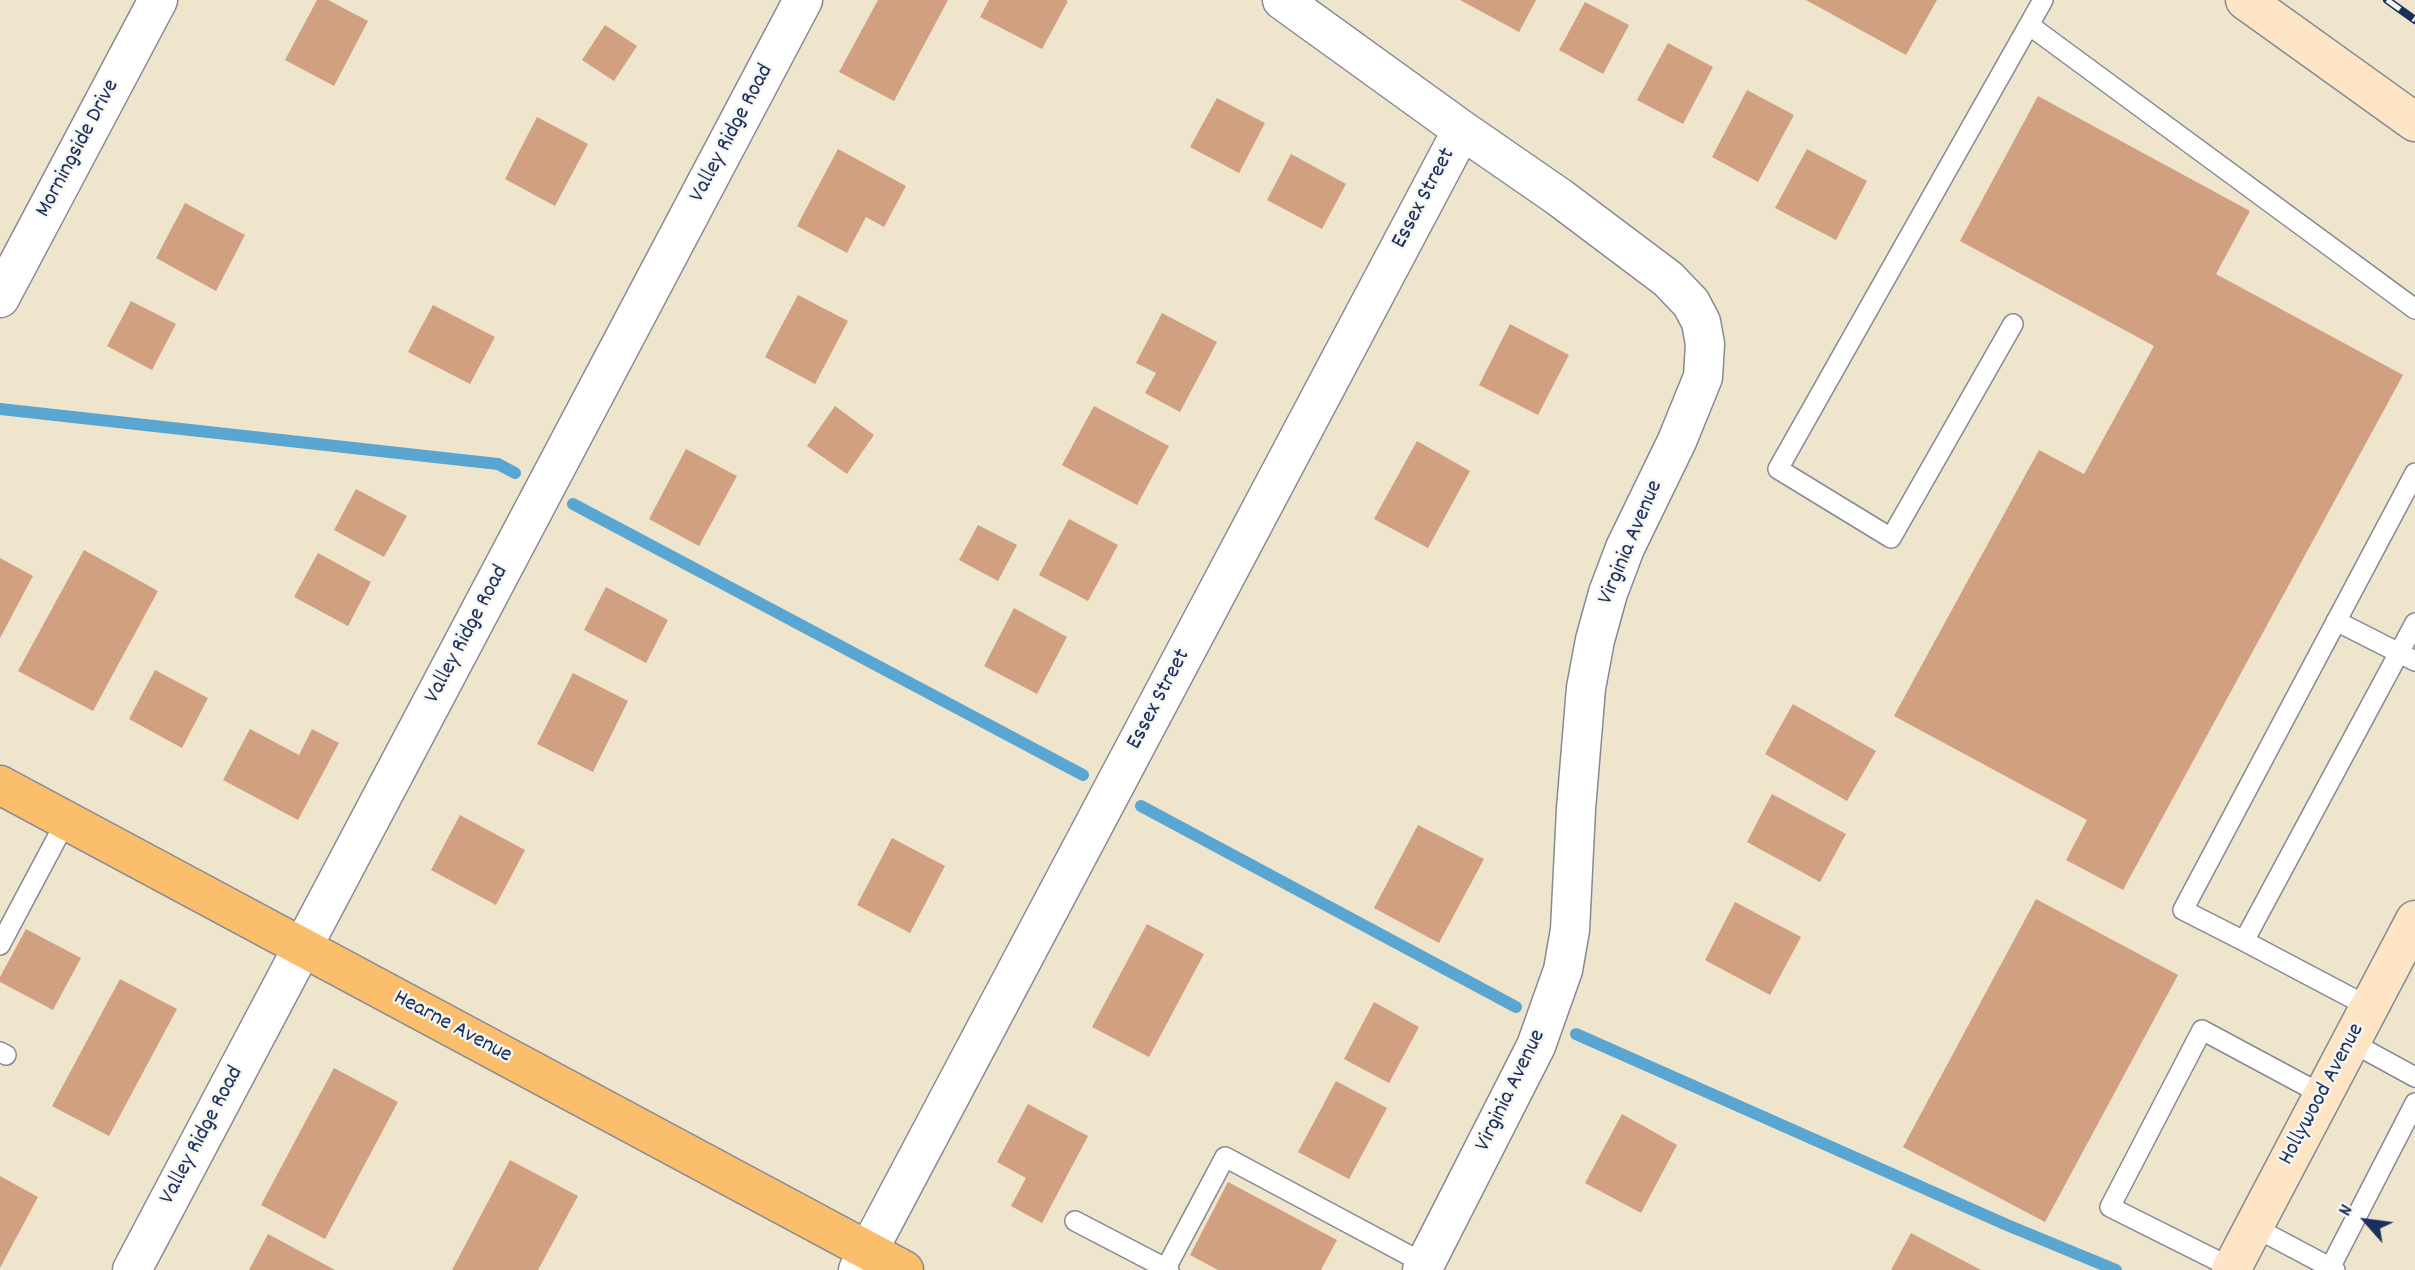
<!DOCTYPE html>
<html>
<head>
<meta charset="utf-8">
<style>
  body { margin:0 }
  #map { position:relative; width:2415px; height:1270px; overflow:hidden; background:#efe5cc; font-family:Dekko,sans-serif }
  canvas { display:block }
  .north { position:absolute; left:2331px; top:1186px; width:70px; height:70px; -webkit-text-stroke:5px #f6f6f2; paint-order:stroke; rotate:298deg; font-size:19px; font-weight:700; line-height:28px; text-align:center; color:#1b2f5e }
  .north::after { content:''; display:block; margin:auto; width:24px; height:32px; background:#1b2f5e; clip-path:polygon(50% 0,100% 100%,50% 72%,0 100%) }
</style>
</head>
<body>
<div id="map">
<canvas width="2415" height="1270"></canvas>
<div class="north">N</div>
</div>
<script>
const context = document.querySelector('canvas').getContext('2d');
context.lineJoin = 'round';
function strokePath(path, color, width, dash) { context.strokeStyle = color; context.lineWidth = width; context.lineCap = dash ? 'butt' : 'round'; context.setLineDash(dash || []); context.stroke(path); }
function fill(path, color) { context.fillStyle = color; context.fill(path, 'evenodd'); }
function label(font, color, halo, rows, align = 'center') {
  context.font = font + ' Dekko,sans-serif'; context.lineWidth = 5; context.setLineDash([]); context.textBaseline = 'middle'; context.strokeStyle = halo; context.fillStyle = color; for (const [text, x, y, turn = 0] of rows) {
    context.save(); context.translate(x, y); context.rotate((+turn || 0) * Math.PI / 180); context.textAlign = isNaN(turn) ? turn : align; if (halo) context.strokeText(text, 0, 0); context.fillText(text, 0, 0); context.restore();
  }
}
const stream = new Path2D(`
  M0,409l498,55 17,9
  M573,504l510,271
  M1141,806l375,201
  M1576,1034l431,191 109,45`);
const building = new Path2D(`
  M317,0h11l40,21 -34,65 -49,-26z
  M878,0h70l-54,101 -55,-29z
  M989,0h77l2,1 -26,48 -62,-32z
  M1460,0h76l-17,32z
  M1806,0h131l-31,55z
  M1585,2l44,23 -26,49 -44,-24z
  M605,25l32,21 -23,35 -32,-21z
  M1668,43l45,24 -30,57 -46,-24z
  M1747,90l47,25 -36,67 -46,-25z
  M2038,96l212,115 -34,63 187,101 -280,515 -57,-30 21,-40 -193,-104 145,-266 45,24 70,-128 -194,-105z
  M1217,98l48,25 -26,50 -49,-26z
  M537,117l51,27 -33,62 -50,-27z
  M838,149l68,37 -22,41 -18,-10 -19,36 -50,-27z
  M1807,149l60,32 -31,59 -61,-32z
  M1291,154l55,30 -24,45 -55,-29z
  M185,203l60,32 -29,56 -60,-33z
  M798,295l50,26 -33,63 -50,-27z
  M131,301l45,23 -24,46 -45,-24z
  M433,305l62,32 -25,47 -62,-32z
  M1162,313l55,29 -37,70 -35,-19 11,-20 -20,-10z
  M1510,324l59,31 -31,60 -59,-30z
  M835,406l39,29 -27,39 -40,-28z
  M1094,406l75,40 -32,59 -75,-40z
  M1417,441l53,30 -42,77 -54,-29z
  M686,449l51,27 -38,70 -50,-27z
  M356,489l51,27 -23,41 -50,-27z
  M1069,519l49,26 -30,56 -49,-26z
  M978,525l39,20 -19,36 -39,-21z
  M84,550l74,41 -65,120 -75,-40z
  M318,553l53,29 -23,44 -54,-29z
  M0,558l33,18 -33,62z
  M606,587l62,33 -22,43 -62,-33z
  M1014,608l53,29 -30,57 -53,-28z
  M155,670l53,28 -26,50 -53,-29z
  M573,673l55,28 -35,71 -56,-28z
  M1793,704l83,47 -29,50 -82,-47z
  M250,729l49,26 13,-26 27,14 -41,77 -75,-40z
  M1772,794l74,40 -26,48 -73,-40z
  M460,815l65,35 -29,55 -65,-35z
  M1418,825l66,34 -45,84 -65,-35z
  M892,838l53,28 -35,67 -53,-28z
  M2036,899l142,76 -133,247 -142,-75z
  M1735,902l66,35 -31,58 -65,-35z
  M1147,924l57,30 -55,103 -57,-30z
  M26,929l55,29 -28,52 -53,-28v-5z
  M120,979l57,30 -68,127 -57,-30z
  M1374,1002l45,25 -30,56 -45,-24z
  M334,1068l64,34 -73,137 -64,-34z
  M1336,1081l51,27 -38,71 -51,-27z
  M1028,1104l60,32 -46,87 -31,-17 15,-28 -29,-16z
  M1622,1114l55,31 -36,68 -56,-30z
  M510,1160l68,36 -40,74h-86z
  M0,1176l38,21 -38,71z
  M1228,1182l109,58 -16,30h-103l-28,-15z
  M1911,1233l70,37h-90z
  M268,1234l67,36h-86z`);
const lane = new Path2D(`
  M2029,25l386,284
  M2013,324l-122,214 -113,-69 265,-469
  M2336,621l79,40
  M2244,941l-61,-31 232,-437
  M0,945l66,-124
  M2369,1007l-125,-66 171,-318
  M2351,1042l64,35
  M0,1052l6,3
  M1075,1221l94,49
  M2254,1227l81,43
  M2232,1268l-122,-61 92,-177 121,65
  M2330,1268l85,-165
  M1165,1270l60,-113 200,107`);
const street = new Path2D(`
  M1282,0l180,130 97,67 109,82 23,24 10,19 4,22 -2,33 -26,64 -52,107 -17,45 -13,47 -9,48 -10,121 -6,121 -7,40 -27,76 -114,224
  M0,298l158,-298
  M132,1270l671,-1270
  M858,1270l604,-1140`);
const secondary = new Path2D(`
  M2245,0l170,122
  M2231,1270l184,-350`);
const primary = new Path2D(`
  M0,785l904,485`);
const rail = new Path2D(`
  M2387,0l28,20`);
const streetNames = [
  ["Valley Ridge Road",733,134,-62],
  ["Morningside Drive",79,149,-62],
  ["Essex Street",1425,199,-62],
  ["Virginia Avenue",1632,543,-67],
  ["Valley Ridge Road",468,635,-62],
  ["Essex Street",1160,700,-62],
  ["Hearne Avenue",452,1028,28],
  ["Virginia Avenue",1512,1091,-64],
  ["Hollywood Avenue",2323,1095,-62],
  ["Valley Ridge Road",203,1136,-62]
];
strokePath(stream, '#5aa6d3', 12);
fill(building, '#d0a081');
strokePath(lane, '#858a95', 22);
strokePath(street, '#858a95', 41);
strokePath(secondary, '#858a95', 41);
strokePath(primary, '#858a95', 41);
strokePath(lane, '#fff', 19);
strokePath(street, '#fff', 38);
strokePath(secondary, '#fde5c5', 38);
strokePath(primary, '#fabe6d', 38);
strokePath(rail, '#1b2f5e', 8);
strokePath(rail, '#f6f6f2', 5, [16]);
label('23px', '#1b2f5e', '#f6f6f2', streetNames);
</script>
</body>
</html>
